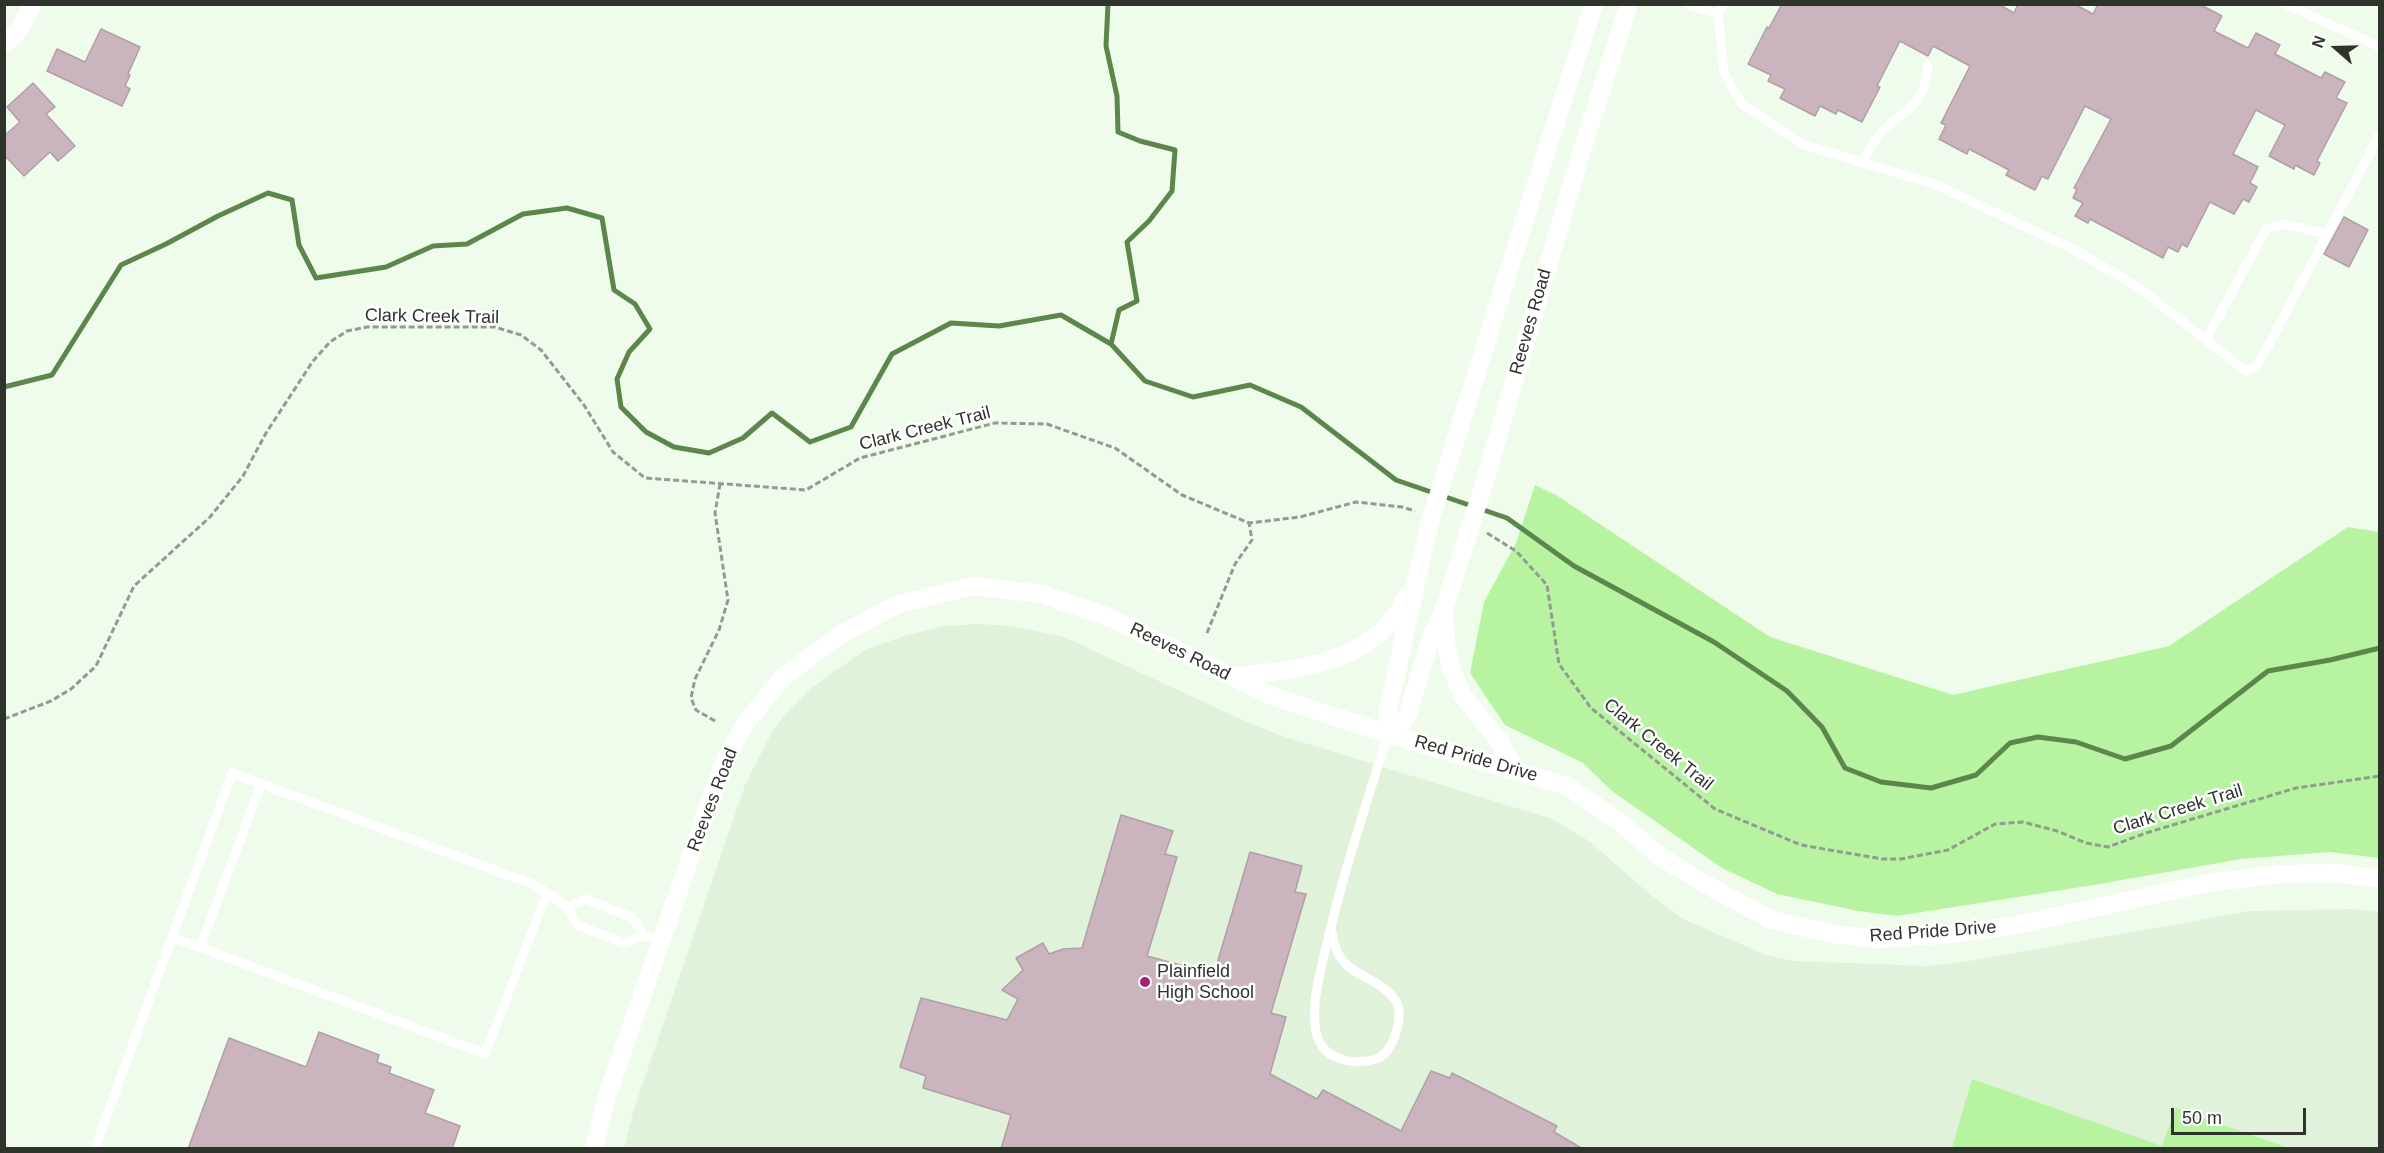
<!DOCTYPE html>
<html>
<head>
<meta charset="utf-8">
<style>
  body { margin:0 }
  #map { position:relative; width:2384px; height:1153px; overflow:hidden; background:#effceb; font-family:Helvetica,sans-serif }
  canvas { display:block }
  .frame { position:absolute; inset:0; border:6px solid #2e332c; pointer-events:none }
  .north { position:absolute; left:2306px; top:18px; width:60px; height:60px; -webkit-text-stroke:4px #fff; paint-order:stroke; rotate:290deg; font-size:16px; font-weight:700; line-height:24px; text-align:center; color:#2e332c }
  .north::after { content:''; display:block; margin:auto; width:21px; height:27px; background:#2e332c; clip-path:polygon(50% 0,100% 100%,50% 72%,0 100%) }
  .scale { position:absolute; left:2171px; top:1108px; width:135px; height:27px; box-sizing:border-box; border:3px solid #2e332c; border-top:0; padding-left:8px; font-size:18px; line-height:21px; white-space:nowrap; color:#2e332c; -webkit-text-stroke:4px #fff; paint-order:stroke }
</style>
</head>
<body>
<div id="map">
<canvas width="2384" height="1153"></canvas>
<div class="frame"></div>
<div class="north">N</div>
<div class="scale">50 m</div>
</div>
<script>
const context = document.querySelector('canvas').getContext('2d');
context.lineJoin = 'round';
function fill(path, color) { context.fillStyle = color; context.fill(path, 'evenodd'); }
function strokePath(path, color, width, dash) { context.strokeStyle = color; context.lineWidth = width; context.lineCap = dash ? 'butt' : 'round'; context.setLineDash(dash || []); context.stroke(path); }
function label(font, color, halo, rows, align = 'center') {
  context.font = font + ' Helvetica,sans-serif'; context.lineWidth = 5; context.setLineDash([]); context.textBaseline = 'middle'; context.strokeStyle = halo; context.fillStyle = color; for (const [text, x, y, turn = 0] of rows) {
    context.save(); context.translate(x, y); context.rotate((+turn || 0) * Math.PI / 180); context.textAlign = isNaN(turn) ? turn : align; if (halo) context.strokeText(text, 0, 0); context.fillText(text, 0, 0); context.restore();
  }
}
const built = new Path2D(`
  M979,624l33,2 52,11 185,86 33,13 270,83 37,22 63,55 31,23 83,36 28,6 134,5 41,-5 282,-50 101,-2 27,3v236h-1755l10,-39 111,-324 26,-51 14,-20 25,-25 55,-39 42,-15 38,-9z`);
const green = new Path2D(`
  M1535,485l21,10 214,142 183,58 216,-49 179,-119 31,5v326l-49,-6 -89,7 -147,26 -197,31 -39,-5 -81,-17 -55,-26 -110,-77 -29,-28 -78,-38 -35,-52 14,-71 32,-59z
  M1972,1079l190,67 14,-38 112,40h-336z`);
const stream = new Path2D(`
  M1108,4l-2,42 11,50 1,36 22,9 35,9 -3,41 -23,30 -22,21 10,59 -18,9 -8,34
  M4,387l48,-12 69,-110 45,-21 52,-28 50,-23 24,7 7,45 17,33 70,-11 47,-21 34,-2 56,-30 44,-6 35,10 12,72 21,14 15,25 -21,23 -12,27 4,28 25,25 28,15 35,6 34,-15 29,-25 38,29 41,-15 41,-73 59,-31 48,3 62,-11 50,29 34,37 48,16 57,-12 51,22 95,73 111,38 67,48 140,76 73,49 35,36 23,41 36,14 50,6 45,-13 34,-32 28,-6 38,5 49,17 46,-13 97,-75 62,-11 50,-12`);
const building = new Path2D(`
  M1782,4h216l16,9 4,-9h56l19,10 5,-10h101l23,12 -8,15 34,17 8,-15 24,12 -5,9 46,24 4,-6 20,10 -9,16 11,5 -30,58 3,2 -6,12 -19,-10 -1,4 -25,-13 16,-31 -29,-15 -23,44 25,13 -8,16 7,4 -8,15 -6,-3 -9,15 -24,-12 -23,45 -5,-3 -4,8 -10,-5 -5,11 -73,-39 -2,4 -13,-7 8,-13 -10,-5 4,-9 -3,-1 37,-69 -26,-13 -37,73 -6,-3 -7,14 -29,-15 3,-5 -40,-21 -2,5 -28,-15 7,-14 -5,-2 29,-57 -37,-20 -5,10 -28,-15 -23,45 3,1 -18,35 -24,-12 -2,4 -16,-8 -5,10 -35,-18 5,-9 -17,-8 3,-6 -23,-11 19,-37 2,1z
  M101,29l39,18 -12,27 2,1 -5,11 5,3 -8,17 -75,-35 10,-22 28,13z
  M33,83l22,24 -9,7 29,32 -17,15 -8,-9 -26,24 -20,-21v-19l16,-14 -13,-15z
  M2344,217l24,13 -19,37 -25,-13z
  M1121,815l52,16 -8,23 12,3 -30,99 67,18 36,-122 52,14 -7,26 11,2 -35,119 15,4 -16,57 47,25 6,-9 78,41 30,-60 19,7 2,-5 105,53 -3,6 29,17h-582l10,-34 -88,-27 3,-12 -26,-9 21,-69 86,22 11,-21 -16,-9 21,-20 -7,-12 27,-15 6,11 14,-5 19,-1z
  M319,1032l60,23 -2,7 14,5 -2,6 45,17 -9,23 35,13 -8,23h-264l41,-111 77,29z`);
const path = new Path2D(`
  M1487,533l29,18 31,34 12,79 32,44 124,101 86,36 81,14h19l47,-9 47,-26 28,-2 34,9 29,12 22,4 38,-14 150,-45 84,-12
  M1207,633l28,-69 17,-24 -3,-17
  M4,719l47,-18 20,-12 25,-23 38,-80 76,-69 33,-41 23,-43 47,-72 17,-19 17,-11 20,-4h128l26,8 20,15 43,55 29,47 32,26 161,12 54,-32 135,-35 52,1 68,24 67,47 67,28 51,-6 56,-15 46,5 13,4
  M715,721l-19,-11 -5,-12 4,-19 24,-49 9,-30 -13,-87 5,-29`);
const service = new Path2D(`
  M1687,4l31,10
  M1723,4l-5,10 6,59 18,31 62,41 130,39 139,65 65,38 108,84 12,-6 122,-231
  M2285,4l95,43
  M1862,162c5,-8 9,-17 15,-24 25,-32 46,-24 51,-72
  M2206,340l60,-111 19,-5 42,10
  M568,907l17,-8 48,19 11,17 17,7
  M1331,926c2,13 3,23 11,34 12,16 40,20 54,41 9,14 -3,54 -20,58 -14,4 -27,4 -40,-2 -13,-5 -20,-18 -21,-32 -3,-25 7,-61 13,-86 16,-69 39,-137 60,-205
  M172,937l313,117 62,-161
  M200,948l61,-164
  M95,1148l137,-375 303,112 33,22 9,18 47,18 20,-8`);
const minor = new Path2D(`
  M4,45l15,-15 14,-26
  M1444,613l2,31 6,27 11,25 37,46 16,29
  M1233,677c57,-8 121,-10 160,-58 6,-7 10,-16 14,-24
  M1388,734l19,-17 24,-79 13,-29 40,-125 95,-324 50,-156
  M1388,734v-24l41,-185 110,-351 55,-170
  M594,1148l14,-55 115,-329 22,-40 38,-47 58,-43 58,-30 75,-18 67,8 65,22 166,80 116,38 179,52 50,34 45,38 52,31 58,31 61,14 42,5 69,-4 68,-9 196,-43 71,-9 59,-1 42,6`);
const markers = [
  [1145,982,6,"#a22172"]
];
const streetNames = [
  ["Clark Creek Trail",432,317,1],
  ["Reeves Road",1531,322,-74],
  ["Clark Creek Trail",925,429,-14],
  ["Reeves Road",1180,652,26],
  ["Clark Creek Trail",1658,745,39],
  ["Red Pride Drive",1476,759,16],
  ["Reeves Road",713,800,-69],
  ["Clark Creek Trail",2178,810,-17],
  ["Red Pride Drive",1933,932,-4]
];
const poiNames = [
  ["Plainfield",1157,972],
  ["High School",1157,993]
];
fill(built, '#e0f2da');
fill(green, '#b7f3a0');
strokePath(stream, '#5d864c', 5);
fill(building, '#cab5bf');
strokePath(building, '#b29ea7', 1.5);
strokePath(path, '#929b8f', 3, [6, 3]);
strokePath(service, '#fff', 9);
strokePath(minor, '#fff', 18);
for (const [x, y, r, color] of markers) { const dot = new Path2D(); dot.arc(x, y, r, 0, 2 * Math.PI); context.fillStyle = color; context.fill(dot); strokePath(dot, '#fff', 2); }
label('18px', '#2e332c', '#fff', streetNames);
label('18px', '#2e332c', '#fff', poiNames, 'left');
</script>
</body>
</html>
